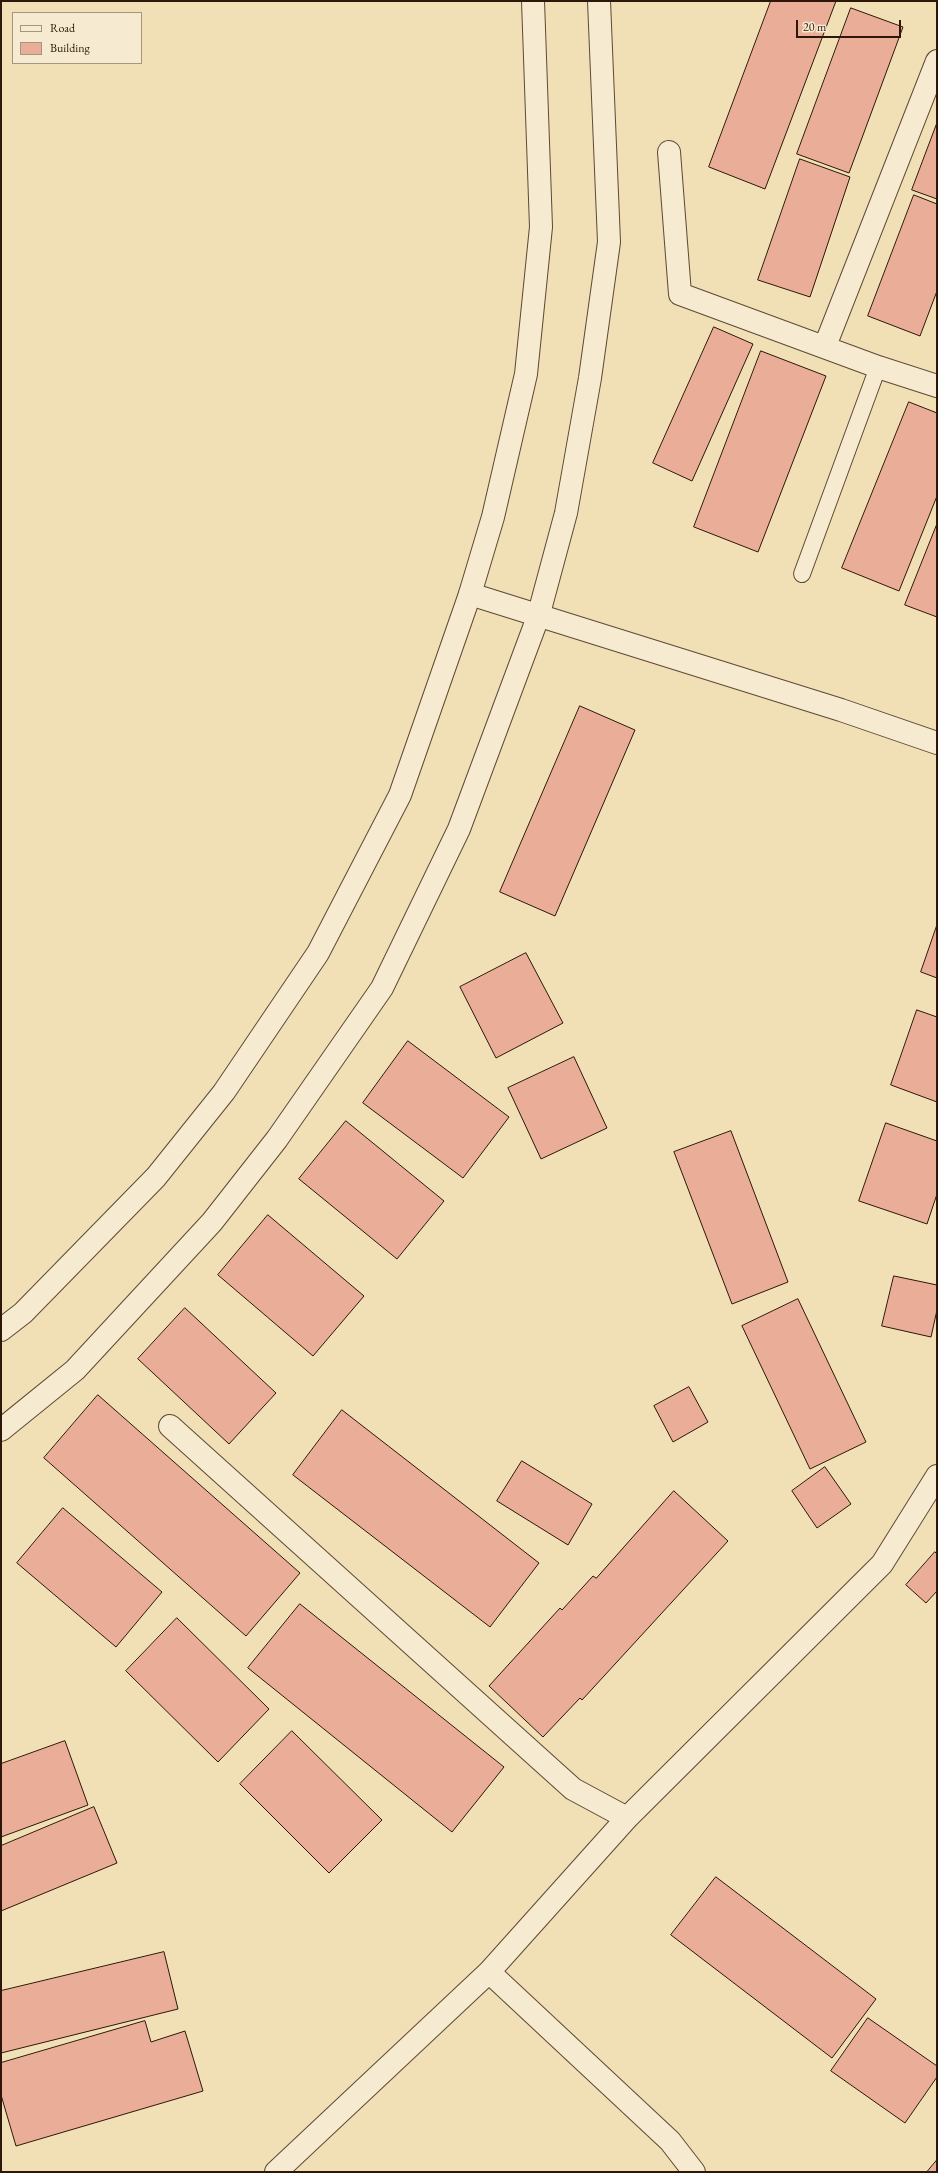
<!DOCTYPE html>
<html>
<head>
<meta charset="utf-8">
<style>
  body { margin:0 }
  #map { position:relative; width:938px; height:2173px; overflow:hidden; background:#f1dfb6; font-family:"EB Garamond",serif }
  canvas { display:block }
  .frame { position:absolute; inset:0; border:2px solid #2d1709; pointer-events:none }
  .legend { position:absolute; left:12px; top:12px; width:130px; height:52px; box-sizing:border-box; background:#f6ead0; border:1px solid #a69680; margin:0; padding:5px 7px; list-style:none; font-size:12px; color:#2d1709 }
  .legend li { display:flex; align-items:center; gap:8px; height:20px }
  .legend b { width:20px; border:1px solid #a69680 }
  .scale { position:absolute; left:796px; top:20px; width:105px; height:18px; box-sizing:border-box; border:2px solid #2d1709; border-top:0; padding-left:5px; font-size:12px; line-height:14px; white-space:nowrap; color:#2d1709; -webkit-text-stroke:3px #f6ead0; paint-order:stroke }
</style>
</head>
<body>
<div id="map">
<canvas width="938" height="2173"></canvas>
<div class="frame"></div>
<ul class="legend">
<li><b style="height:5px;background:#f6ead0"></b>Road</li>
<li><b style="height:11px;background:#e9ad98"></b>Building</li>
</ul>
<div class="scale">20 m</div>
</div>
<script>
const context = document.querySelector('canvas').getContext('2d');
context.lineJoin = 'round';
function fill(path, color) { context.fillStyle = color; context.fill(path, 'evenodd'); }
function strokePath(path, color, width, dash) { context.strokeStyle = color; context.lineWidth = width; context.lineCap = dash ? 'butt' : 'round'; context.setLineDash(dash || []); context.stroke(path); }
const building = new Path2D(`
  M771,1h65l-71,188 -56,-22z
  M851,8l52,19 -54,146 -52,-19z
  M937,123v76l-25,-9z
  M800,159l50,18 -40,120 -52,-17z
  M914,195l23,9v87l-17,45 -52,-20z
  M714,327l39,17 -61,137 -39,-18z
  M761,351l65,25 -68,176 -64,-25z
  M909,402l28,11v83l-38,95 -57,-23z
  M937,524v93l-32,-12z
  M580,706l55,24 -80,186 -55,-24z
  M937,925v53l-16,-6z
  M526,953l37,70 -67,35 -36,-71z
  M917,1010l20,7v85l-46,-17z
  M408,1041l101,76 -46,61 -100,-75z
  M574,1057l33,71 -66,31 -33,-71z
  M346,1121l98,80 -47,58 -98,-80z
  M886,1123l51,18v53l-10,30 -68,-23z
  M731,1131l57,151 -56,22 -58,-152z
  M268,1215l96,81 -51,60 -95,-81z
  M894,1276l43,9v25l-6,27 -49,-11z
  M798,1299l68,143 -56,27 -68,-143z
  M185,1308l91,85 -47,51 -91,-85z
  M689,1387l19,35 -35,20 -19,-36z
  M98,1395l202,178 -54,63 -202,-178z
  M342,1410l197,153 -49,64 -197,-152z
  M522,1461l70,43 -24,41 -71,-44z
  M825,1467l26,37 -34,24 -25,-37z
  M674,1491l54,50 -146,159 -2,-2 -37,39 -54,-51 71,-78 2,2 31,-34 3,2z
  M63,1508l99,84 -46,55 -99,-84z
  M935,1552l2,2v37l-11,12 -20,-18z
  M300,1604l204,163 -52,65 -204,-164z
  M177,1618l92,91 -51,53 -92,-91z
  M292,1731l90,89 -53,53 -89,-89z
  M65,1741l23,64 -87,32v-73z
  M94,1807l23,56 -116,48v-65z
  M716,1877l160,122 -44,59 -161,-123z
  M164,1952l14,57 -177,44v-62z
  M868,2018l69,48v11l-32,46 -74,-52z
  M145,2021l6,21 34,-11 18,60 -187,55 -15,-51v-32z
  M937,2160v12h-10z`);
const service = new Path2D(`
  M802,574l76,-207`);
const minor = new Path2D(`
  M669,152l11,142 198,73 59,19
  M825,346l112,-285
  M470,594l371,116 96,33
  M170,1426l403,363 54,29
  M489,1972l181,169 24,31
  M276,2172l213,-200 138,-154 255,-254 55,-88`);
const tertiary = new Path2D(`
  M1,1330l22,-17 133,-136 68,-85 94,-139 82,-158 70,-201 23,-77 33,-143 15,-147 -8,-226
  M1,1430l74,-60 137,-148 65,-83 105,-151 77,-159 79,-212 28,-104 24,-135 19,-136 -10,-241`);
fill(building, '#e9ad98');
strokePath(building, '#2d1709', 1);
strokePath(service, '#5e4934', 18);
strokePath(minor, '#5e4934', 24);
strokePath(tertiary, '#5e4934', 24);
strokePath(service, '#f6ead0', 16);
strokePath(minor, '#f6ead0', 22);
strokePath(tertiary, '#f6ead0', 22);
</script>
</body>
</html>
